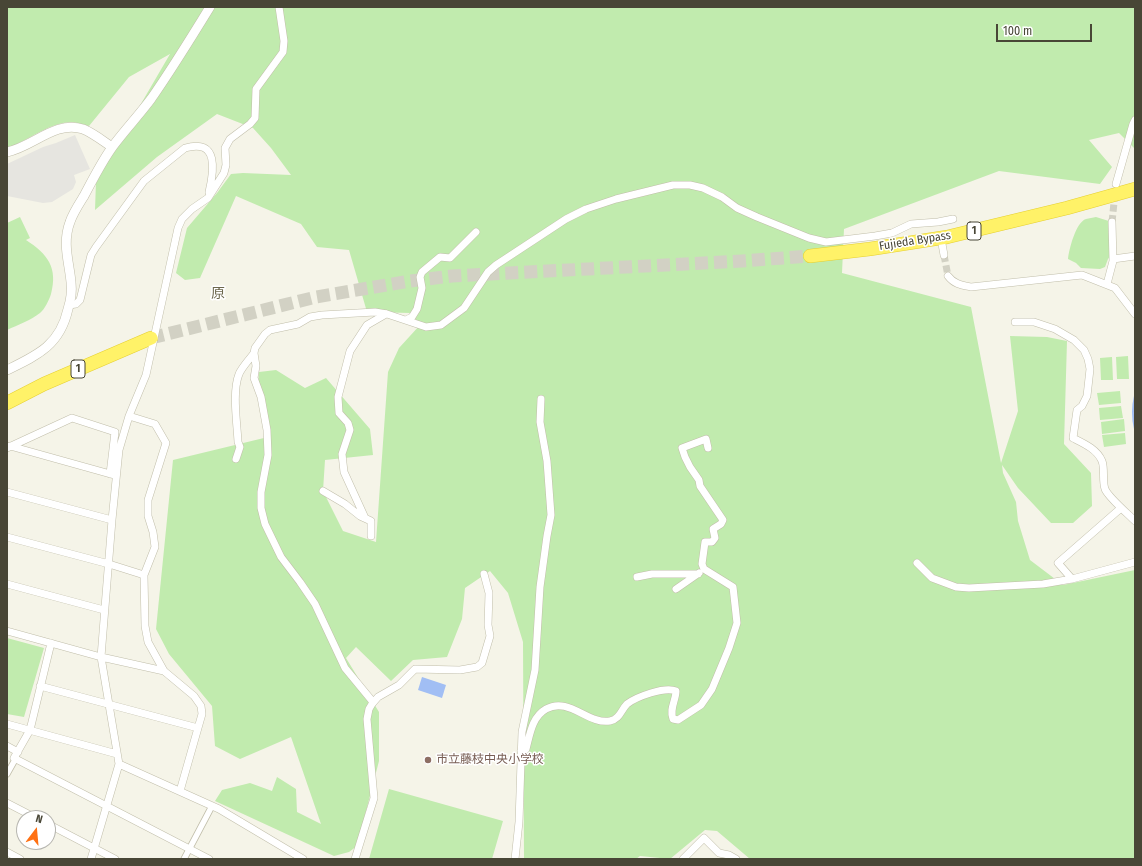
<!DOCTYPE html>
<html>
<head>
<meta charset="utf-8">
<style>
  body { margin:0 }
  #map { position:relative; width:1142px; height:866px; overflow:hidden; background:#f5f4e8; font-family:"Fira Sans Condensed",sans-serif }
  canvas { display:block }
  .frame { position:absolute; inset:0; border:8px solid #484636; pointer-events:none }
  .north { position:absolute; left:16px; top:810px; width:40px; height:40px; box-sizing:border-box; background:#fff; border:1px solid #b6b5af; border-radius:50%; rotate:16deg; font-size:11px; font-weight:700; line-height:16px; text-align:center; color:#484636 }
  .north::after { content:''; display:block; margin:auto; width:14px; height:18px; background:#ff7114; clip-path:polygon(50% 0,100% 100%,50% 72%,0 100%) }
  .scale { position:absolute; left:996px; top:24px; width:96px; height:18px; box-sizing:border-box; border:2px solid #484636; border-top:0; padding-left:5px; font-size:12px; line-height:14px; white-space:nowrap; color:#484636; -webkit-text-stroke:3px #fff; paint-order:stroke }
</style>
</head>
<body>
<div id="map">
<canvas width="1142" height="866"></canvas>
<div class="frame"></div>
<div class="north">N</div>
<div class="scale">100 m</div>
</div>
<script>
const context = document.querySelector('canvas').getContext('2d');
context.lineJoin = 'round';
function fill(path, color) { context.fillStyle = color; context.fill(path, 'evenodd'); }
function strokePath(path, color, width, dash) { context.strokeStyle = color; context.lineWidth = width; context.lineCap = dash ? 'butt' : 'round'; context.setLineDash(dash || []); context.stroke(path); }
function label(font, color, halo, rows, align = 'center') {
  context.font = font + ' "Fira Sans Condensed","Noto Sans JP",sans-serif'; context.lineWidth = 3; context.setLineDash([]); context.textBaseline = 'middle'; context.strokeStyle = halo; context.fillStyle = color; for (const [text, x, y, turn = 0] of rows) {
    context.save(); context.translate(x, y); context.rotate((+turn || 0) * Math.PI / 180); context.textAlign = isNaN(turn) ? turn : align; if (halo) context.strokeText(text, 0, 0); context.fillText(text, 0, 0); context.restore();
  }
}
const green = new Path2D(`
  M7,7h1128v142l-16,-16 -30,7 23,27 -12,17 -101,-13 -155,58 -2,44 129,34 30,156 17,-52 -8,-75 37,1 20,4 -3,103 27,29 1,33 -19,17h-22l-33,-35 -16,-23 1,8 13,29 2,19 12,39 33,25 72,-15v289h-385l-33,-28 -12,-1 -35,29 -30,-3 -4,3h-112l-1,-217 -15,-49 -18,-22 -25,17 -3,31 -15,38 -34,3 -22,21 -35,-34 -10,11 33,54v49l-22,85 -8,6 -15,4 -119,-55 7,-11 28,-7 22,8 5,-14 19,12 1,23 24,12 -30,-87 -51,22 -25,-13 -3,-40 -43,-52 -13,-25 17,-169 95,-23 -10,-50 1,-15 17,-2 29,18 21,-10 44,51 3,26 -48,5 -2,31 20,40 33,11 12,-170 11,-24 21,-23 -9,-12 -44,-1 -18,-62 -32,-3 -16,-23 -65,-28 -36,82 -15,2 -9,-7 11,-45 30,-35 14,-19 12,-1 48,2 -20,-27 -18,-20 -36,-14 -60,43 -62,53 1,-29 74,-127 -41,23 -40,49c-6,-1 -13,-4 -18,-4 -23,1 -43,19 -64,26z
  M20,217l10,21 -4,2c22,14 32,28 25,54 -2,6 -6,15 -11,19 -9,7 -22,12 -33,17v-107z
  M1096,217l16,5 4,10 -4,22 -4,5 -3,8 -5,2 -19,-1 -5,-5 -8,-4c1,-10 8,-37 18,-40 3,-1 7,-1 10,-2z
  M1128,356l1,23h-12l-1,-22z
  M1112,357l1,23h-12l-1,-22z
  M1120,391l1,12 -22,2 -2,-12z
  M1121,406l2,12 -23,2 -1,-12z
  M1124,419l1,12 -23,3 -1,-12z
  M1125,433l1,11 -22,3 -2,-12z
  M7,638l37,10 -20,69 -17,-3z
  M389,789l114,32 -11,38h-123z`);
const parking = new Path2D(`
  M75,135l15,34 -16,6 2,7 -3,7 -21,13 -9,1 -36,-7v-32l36,-17 13,-4z`);
const water = new Path2D(`
  M422,677l24,8 -4,13 -24,-8z`);
const stream = new Path2D(`
  M1135,396c-3,12 -3,21 0,33`);
const minorTunnel = new Path2D(`
  M1112,222l3,-29
  M944,255l4,21`);
const motorwayTunnel = new Path2D(`
  M151,338l165,-41 94,-16 42,-5 290,-15 68,-5`);
const pedestrian = new Path2D(`
  M7,774l9,-16
  M184,859l28,-53`);
const minor = new Path2D(`
  M1116,184l17,-60 2,-4
  M942,244l2,11
  M1113,259l22,-3
  M948,276c6,8 13,9 23,11l111,-12 33,13 20,26
  M1107,284l6,-23 -1,-39
  M69,305l7,-1 4,-4 11,-45 5,-8 48,-66 41,-33c34,-10 29,23 24,44
  M406,320l6,-3 5,-8 5,-21 -2,-11 2,-5 18,-15 10,1 26,-26
  M1015,322h19l21,7 19,11 10,10 4,9 2,10 -3,27 -5,10 -5,4 -4,28c10,5 24,11 29,23 3,8 0,19 3,28 3,8 23,25 30,32
  M129,416l26,8 11,19 -18,57v16l5,16 2,15 -11,28 1,51 3,16 16,29 30,25 7,10 1,8 -22,77
  M10,446l104,29
  M7,448l65,-30 43,14 -5,42
  M236,459l4,-12 -2,-5c-1,-20 -6,-50 1,-68 3,-7 10,-14 15,-21
  M323,491l22,13 15,12 11,5v15
  M7,492l105,28
  M365,518l-21,-46 -2,-18 8,-24 -2,-7 -9,-10 -1,-16 12,-46 17,-26 19,-11
  M7,537l102,27 35,11
  M917,563l15,15 24,9 13,1 74,-4 29,-5 63,-17
  M637,577l15,-3h46
  M1072,579l-14,-16 63,-55
  M7,584l97,26
  M676,589l23,-16
  M7,631l94,26 63,14
  M51,643l-21,87 -16,28 195,101
  M40,686l158,42
  M373,702l-28,-34 -30,-64 -15,-22 -19,-25 -16,-33 -4,-16v-16l7,-37 -1,-25 -6,-33 -7,-19 2,-12 -2,-13 1,-5 10,-14 5,-4 28,-6 12,-7 12,-2 53,-3 12,2 39,13 15,-2 23,-17 24,-36 8,-7 70,-46 20,-10 30,-10 57,-14h17l13,3 19,9 15,11 20,9 52,21 17,4 49,-6 17,-3 19,-9 27,-2 15,-3
  M7,724l110,30
  M7,746l11,6
  M521,751l5,-2c4,-15 6,-32 20,-40 23,-13 42,16 64,12 10,-2 11,-11 17,-17 9,-7 38,-18 49,-13 0,9 -7,18 -3,28l5,1 23,-15 11,-16 17,-41 8,-25 -4,-36 -29,-18 -2,-5 3,-22h7l3,-4 -2,-9 8,-5 2,-4 -23,-34 -1,-6 -9,-13 -5,-10 -3,-9 24,-9 2,9
  M119,764l100,45 84,50
  M7,803l29,15
  M48,824l67,35
  M7,852l13,7
  M91,859l28,-95 -18,-107 11,-137 7,-70 10,-34 17,-41 32,-147 4,-9 10,-10 16,-11 16,-25 2,-8 -1,-17 5,-9 20,-15 5,-6 1,-29 27,-37 1,-11 -5,-34
  M355,859l19,-61 -7,-79 2,-10 3,-5 6,-7 21,-12 16,-16 45,1 17,-3 5,-4 8,-27 -2,-11 1,-32 -5,-19
  M515,859l4,-37 3,-90 13,-62 5,-83 7,-51 4,-21 -4,-54 -7,-39 1,-23
  M683,859l21,-21 15,15 10,2 7,4`);
const tertiary = new Path2D(`
  M7,152c26,-5 48,-32 76,-23 10,4 20,12 29,18
  M7,370c31,-15 53,-25 61,-61 3,-9 4,-18 3,-27 -2,-21 -9,-39 -1,-60 3,-9 9,-18 14,-26 9,-17 18,-35 29,-50 12,-16 26,-31 38,-47 21,-30 40,-61 59,-92`);
const motorway = new Path2D(`
  M810,256l60,-7 77,-12 120,-29 68,-19
  M7,403l37,-19 107,-46`);
const markers = [
  [428,760,4,"#8d6e63"]
];
const shields = [
  [974,231,14],
  [78,369,14]
];
const shieldNames = [
  ["1",974,231],
  ["1",78,369]
];
const streetNames = [
  ["Fujieda Bypass",915,241,-9]
];
const educationNames = [
  ["市立藤枝中央小学校",436,760]
];
const quarterNames = [
  ["原",218,294]
];
fill(green, '#c1ebae');
fill(parking, '#e6e5e0');
fill(water, '#a1bef4');
strokePath(stream, '#a1bef4', 2);
strokePath(minorTunnel, '#d2d1c4', 7, [7, 3.5]);
strokePath(motorwayTunnel, '#d2d1c4', 13, [13, 6]);
strokePath(pedestrian, '#c1beaa', 7);
strokePath(minor, '#c1beaa', 8);
strokePath(tertiary, '#c1beaa', 10);
strokePath(motorway, '#e5cf31', 14);
strokePath(pedestrian, '#fff', 5.5);
strokePath(minor, '#fff', 7);
strokePath(tertiary, '#fff', 9);
strokePath(motorway, '#fff268', 13);
for (const [x, y, r, color] of markers) { const dot = new Path2D(); dot.arc(x, y, r, 0, 2 * Math.PI); context.fillStyle = color; context.fill(dot); strokePath(dot, '#fff', 1.5); }
for (const [x, y, w] of shields) { const box = new Path2D(); box.roundRect(x - w / 2, y - 9, w, 18, 3); context.fillStyle = '#fff'; context.fill(box); strokePath(box, '#484636', 1); }
label('bold 11px', '#484636', null, shieldNames);
label('12px', '#484636', '#fff', streetNames);
label('12px', '#785e54', '#fff', educationNames, 'left');
label('14px', '#6c674d', '#fff', quarterNames);
</script>
</body>
</html>
